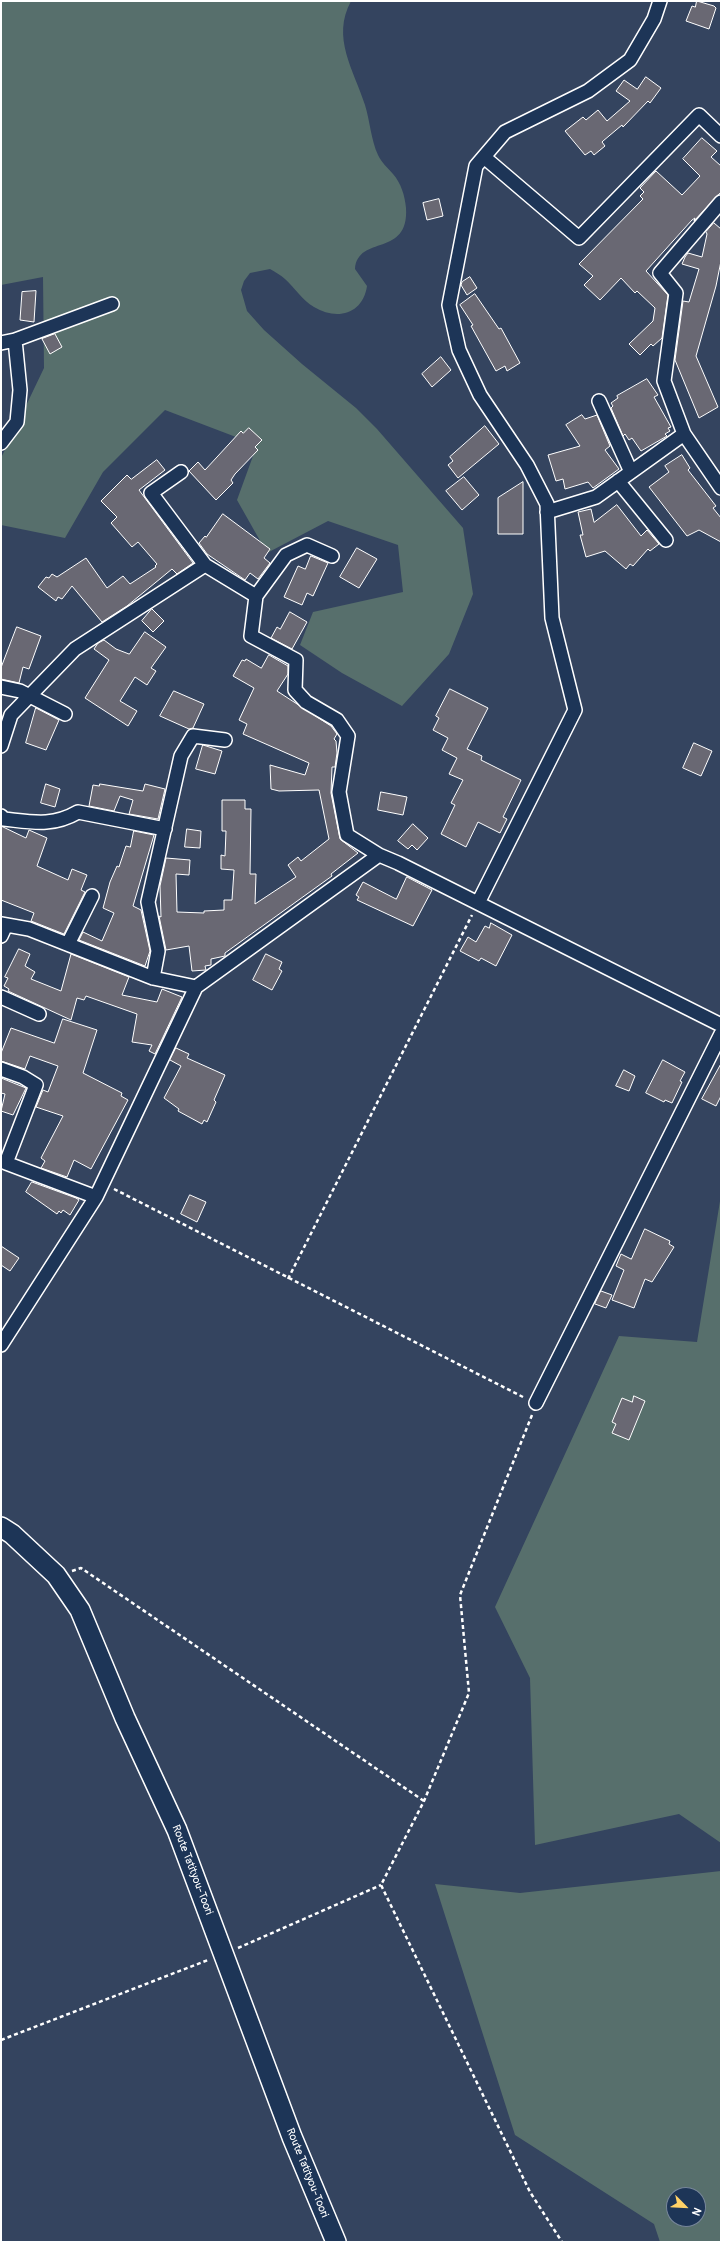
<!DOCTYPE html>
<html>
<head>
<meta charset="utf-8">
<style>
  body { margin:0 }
  #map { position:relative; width:722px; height:2243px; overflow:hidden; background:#34445f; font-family:Pangolin,sans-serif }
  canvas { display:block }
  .frame { position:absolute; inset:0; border:2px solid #fff; pointer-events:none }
  .north { position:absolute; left:666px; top:2187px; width:40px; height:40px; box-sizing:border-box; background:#1d3557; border:1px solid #77869a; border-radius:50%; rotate:114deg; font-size:11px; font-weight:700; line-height:16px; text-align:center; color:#fff }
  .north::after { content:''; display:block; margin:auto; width:14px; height:18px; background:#ffd166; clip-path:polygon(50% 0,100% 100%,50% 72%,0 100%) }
</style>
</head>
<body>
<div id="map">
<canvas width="722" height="2243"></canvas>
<div class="frame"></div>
<div class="north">N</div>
</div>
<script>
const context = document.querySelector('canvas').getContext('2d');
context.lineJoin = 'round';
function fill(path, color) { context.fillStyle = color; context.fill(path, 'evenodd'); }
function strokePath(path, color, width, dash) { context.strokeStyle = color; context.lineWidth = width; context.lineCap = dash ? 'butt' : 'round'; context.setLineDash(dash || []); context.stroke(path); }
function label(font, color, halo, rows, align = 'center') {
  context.font = font + ' Pangolin,sans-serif'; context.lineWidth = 4; context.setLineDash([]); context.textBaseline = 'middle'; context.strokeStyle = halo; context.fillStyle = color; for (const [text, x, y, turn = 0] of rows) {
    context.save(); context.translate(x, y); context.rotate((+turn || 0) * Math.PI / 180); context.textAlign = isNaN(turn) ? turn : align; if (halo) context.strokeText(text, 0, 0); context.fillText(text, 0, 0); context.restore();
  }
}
const green = new Path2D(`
  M1,1h350c-20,37 3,69 14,104 5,16 6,35 13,50 3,7 10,13 15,19 8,9 12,22 13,34 3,50 -48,26 -51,61l12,17c-4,28 -30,35 -53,21 -12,-7 -19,-19 -29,-28 -4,-4 -10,-7 -15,-10l-20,4 -6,8 -3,9 6,21 17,19 38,34 54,44 21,21 86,99 10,66 -24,60 -47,52 -60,-33 -42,-28 13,-33 90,-20 -5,-47 -70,-24 -61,32 -30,-53 20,-55 -92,-35 -62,62 -38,66 -64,-13v-67l43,-90 -1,-91 -42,8z
  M721,1195v648l-42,-29 -144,31 -5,-167 -35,-71 124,-271 78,6z
  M721,1871v371h-61l-6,-18 -139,-89 -80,-251 85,9zM674,2195h24v24h-24z`);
const building = new Path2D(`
  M697,1l17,5 2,2 -7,21 -23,-8 6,-15 3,1z
  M646,77l15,11 -11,15 -2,-2 -25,26 -1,-2 -19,16 -1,1 3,4 -11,9 -3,-4 -6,4 -20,-24 18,-14 3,3 12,-10 9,11 23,-20 -14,-10 8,-11 13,9z
  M702,138l15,13 -6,6 10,9v26l-27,29 1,-3 -3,2 -46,51 22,24 -6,43 -9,8 -2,-2 -11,11 -11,-11 24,-23 2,-13 -18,-17 -2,2 -14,-15 -21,22 -16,-15 9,-9 -14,-12 64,-65 -3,-3 4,-4 -4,-4 16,-17 26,24 18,-19 -17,-17z
  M439,199l4,17 -16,4 -4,-17z
  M714,223l7,6v32l-5,25 -20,70 22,51 -19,11 -24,-58 8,-59 6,1 10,-33 -17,-5 3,-7 3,-4 14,4 5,-23 -1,-2z
  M470,277l7,11 -10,7 -6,-10 1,-3z
  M36,291l-2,31 -14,-2 2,-28z
  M475,294l24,35 2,-1 19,35 -13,8 -2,-5 -9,5 -25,-45 2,-1 -13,-20z
  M55,334l7,13 -12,7 -8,-15z
  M441,357l10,13 -19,17 -10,-13z
  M647,379l11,16 -4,2 17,30 -3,1 2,3 -5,3 2,2 -26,15 -9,-13 -3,2 -4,-6 -2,2 -12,-28 2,-2 -2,-3 7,-5 -1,-2z
  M582,415l3,4 12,-4 13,31 -5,4 14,19 -26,19 -5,-6 -23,7 -2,-10 -7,2 -8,-26 32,-9 -14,-21z
  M485,426l14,18 -41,34 -10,-13 5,-4 -3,-4z
  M249,428l13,12 -7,7 3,3 -23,24 -4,6 2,3 -17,17 -27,-29 9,-9 7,8 36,-39 2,2z
  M682,455l8,13 -2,2 28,36 -3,2 8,10v24l-22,-12 -12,6 -38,-49 20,-15 -4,-6z
  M157,460l8,10 -26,20 54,73 -16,11 -5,-5 -45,37 -25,16 -30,-36 -10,13 -4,-2 -2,4 -18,-14 8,-10 3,1 3,-4 5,3 29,-19 21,30 16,-12 7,8 26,-17 -1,-1 2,-2 -19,-22 -6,5 -21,-24 6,-6 -16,-16 26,-26 4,4z
  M464,477l15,18 -17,15 -16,-19z
  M523,482v52h-25v-36z
  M617,505l24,31 6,-6 12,14 -9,7 -2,-2 -15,17 -3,-2 -4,5 -21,-18 -19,6 -6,-22h3l-5,-23 13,-3 3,13z
  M223,514l47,35 -6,9 6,5 -12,16 -8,-6 -5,7 -38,-26 -8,-11 6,-7 1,1z
  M357,548l20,11 -18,29 -19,-11z
  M311,556l17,7 -15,33 -6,-3 -5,12 -18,-8 14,-31 7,3z
  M152,609l12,12 -11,11 -11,-11z
  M290,612l17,10 -15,27 -21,-11 6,-11 3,2z
  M17,627l24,9 -12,33 -6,-2 -4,16 -18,-4v-11z
  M145,632l21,15 -15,21 5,3 -9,14 -12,-8 -15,24 17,10 -9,15 -43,-28 24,-38 -15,-11 4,-6 6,-3 12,9 13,5z
  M269,655l19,11v8l-11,17 54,35 6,8 -3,5 2,2 1,12 -2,14h-3l-1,26 9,46 18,14 -27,21 1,2 -107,77v3l-14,3v6l-6,1 1,4 -14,1 -3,-25 -23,4 -7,-34 2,1 -1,-31 6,-28 24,2 -1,15 -13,-1 1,38 27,1v-2l20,-1v-10h8l2,-30 -13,-1v-14l4,1 1,-25h-4v-31h23v9h6l-1,65h6l-1,30 41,-27 -8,-12 10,-8 3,4 28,-22 -10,-49 -40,1 -8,-2 -1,-24 35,10 4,-12 -66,-29 4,-10 -8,-4 15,-32 -21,-12 9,-16 3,1 1,-2 15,9z
  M450,689l38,19 -21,41 15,7 -1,4 40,20 -18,37 4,2 -7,14 -22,-11 -12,25 -25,-13 14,-29 -4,-2 12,-23 -14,-6 8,-16 -15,-8 6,-12 -15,-8 6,-12 -3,-2z
  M174,691l30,13 -11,24 -4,1 -29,-13z
  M36,708l23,12 -13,30 -20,-7z
  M694,743l18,8 -11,25 -18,-8z
  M203,745l19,6 -7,23 -19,-5z
  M46,784l14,5 -5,18 -14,-4z
  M100,784l43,7 2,-7 20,5 -7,30 -29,-5 4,-14 -13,-4 -6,15 -25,-5 4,-21 6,1z
  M381,792l26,5 -4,18 -25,-5z
  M413,824l15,14 -11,12 -5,-5 -4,4 -10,-8z
  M1,826l25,12 3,-8 18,8 -10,28 31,14 4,-11 15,6 -6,15 4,2 -21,42 -33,-13 3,-8 -33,-13z
  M187,829l14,2 -1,17 -15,-1z
  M134,831l20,4 -21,71 8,4 9,41 -5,15 -66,-26 4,-8 19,9 12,-28 -11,-5 7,-26 7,-16 2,1 7,-21 4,1z
  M407,877l25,13 -19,36 -56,-26 2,-3 -3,-2 7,-13 33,17z
  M491,923l21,12 -16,31 -15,-8 -2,3 -19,-10 8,-14 8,5 9,-16 4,2z
  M19,949l11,5 -5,12 10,6 -4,7 30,12 10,-37 58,23 -7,18 35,7 5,-13 20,8 -27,57 -6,-3 3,-6 -20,-3 5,-28 -51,-18 -2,4 -7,-2 -6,22 -63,-29 1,-2 -5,-3 4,-8 -3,-1z
  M266,954l16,8 -3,7 3,2 -10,19 -19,-10z
  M63,1019l34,11 -14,43 39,20 -1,3 7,4 -37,69 -17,-9 -7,17 -26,-9 4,-7 -4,-3 22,-42 -27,-9 7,-17 5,2 10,-26 -28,-10 -5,13 -24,-8v-8l10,-25 43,15z
  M176,1048l13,6 -2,4 38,17 -11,25 2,2 -9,20 -3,-2 -2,4 -24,-13 1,-2 -15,-11 17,-32 -11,-6z
  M663,1060l22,12 -5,9 2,1 -10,21 -7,-3 -1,2 -18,-9z
  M721,1064v32l-5,10 -14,-7z
  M624,1070l11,6 -6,15 -13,-5z
  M1,1078l25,10 -13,27 -12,-4 4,-17 -4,-1z
  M32,1182l44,16 3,2 -9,15 -7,-5 -2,3 -2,-2 -2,3 -31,-22z
  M190,1195l16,7 -9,20 -16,-8z
  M645,1229l25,12 -1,3 5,3 -22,35 -7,-3 -11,29 -22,-8 12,-30 -8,-4 5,-12 10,5z
  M1,1246l18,12 -9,13 -9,-6z
  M601,1291l11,4 -6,13 -11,-4z
  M634,1396l11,5 -16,39 -17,-7 4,-9 -4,-2 10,-24 10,4z`);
const path = new Path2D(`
  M114,1189l409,208
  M288,1279l184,-364
  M532,1415l-72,180 9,98 -45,108 -43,84 149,307 32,50
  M72,1571l9,-3 343,233
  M238,1948l143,-63
  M1,2040l207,-80`);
const street = new Path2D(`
  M484,157l95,81 120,-123 22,21
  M721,202l-61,71 16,20 -12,88 20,53 37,54
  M1,343l14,-3
  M599,401l32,71 53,-38
  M1,443l16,-21 3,-32 -5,-50 97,-36
  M181,472l-30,21 54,72 51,31
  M618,481l48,59
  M547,512l49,-15 35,-25
  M332,556l-25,-11 -21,10 -30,41 -5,40 45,24 -1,30 11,12 31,18 11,16 -9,56 8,43 32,20
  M1,687l19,4 45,23
  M1,746l10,-31 64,-66 130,-84
  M1,816l3,3c28,3 48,8 74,-7l87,17
  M478,903l97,-193 -23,-92 -5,-114 -20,-39 -47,-70 -21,-45 -10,-45 27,-139 29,-34 83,-41 42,-31 24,-41 6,-18
  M1,924l28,5 124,49 43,9
  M1,936l5,-11
  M68,944l24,-48
  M153,978l5,-27 -10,-49 33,-146 12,-20 32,4
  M1,997l38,17
  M1,1069l22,8 13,8 -30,78 90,34
  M1,1345l95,-148 100,-210 183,-132 19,8 323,162
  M536,1403l185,-369`);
const secondary = new Path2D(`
  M1,1527l11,7 44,41 24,35 45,108 52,112 115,307 44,105`);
const streetNames = [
  ["Route Tatityou-Toori",192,1870,69],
  ["Route Tatityou-Toori",307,2173,68]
];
fill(green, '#576f6c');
fill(building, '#696873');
strokePath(building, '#fff', 1);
strokePath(street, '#fff', 16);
strokePath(secondary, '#fff', 22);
strokePath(path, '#fff', 2.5, [4, 3]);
strokePath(street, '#1d3557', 13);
strokePath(secondary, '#1d3557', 19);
label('11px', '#fff', '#1d3557', streetNames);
</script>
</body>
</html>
